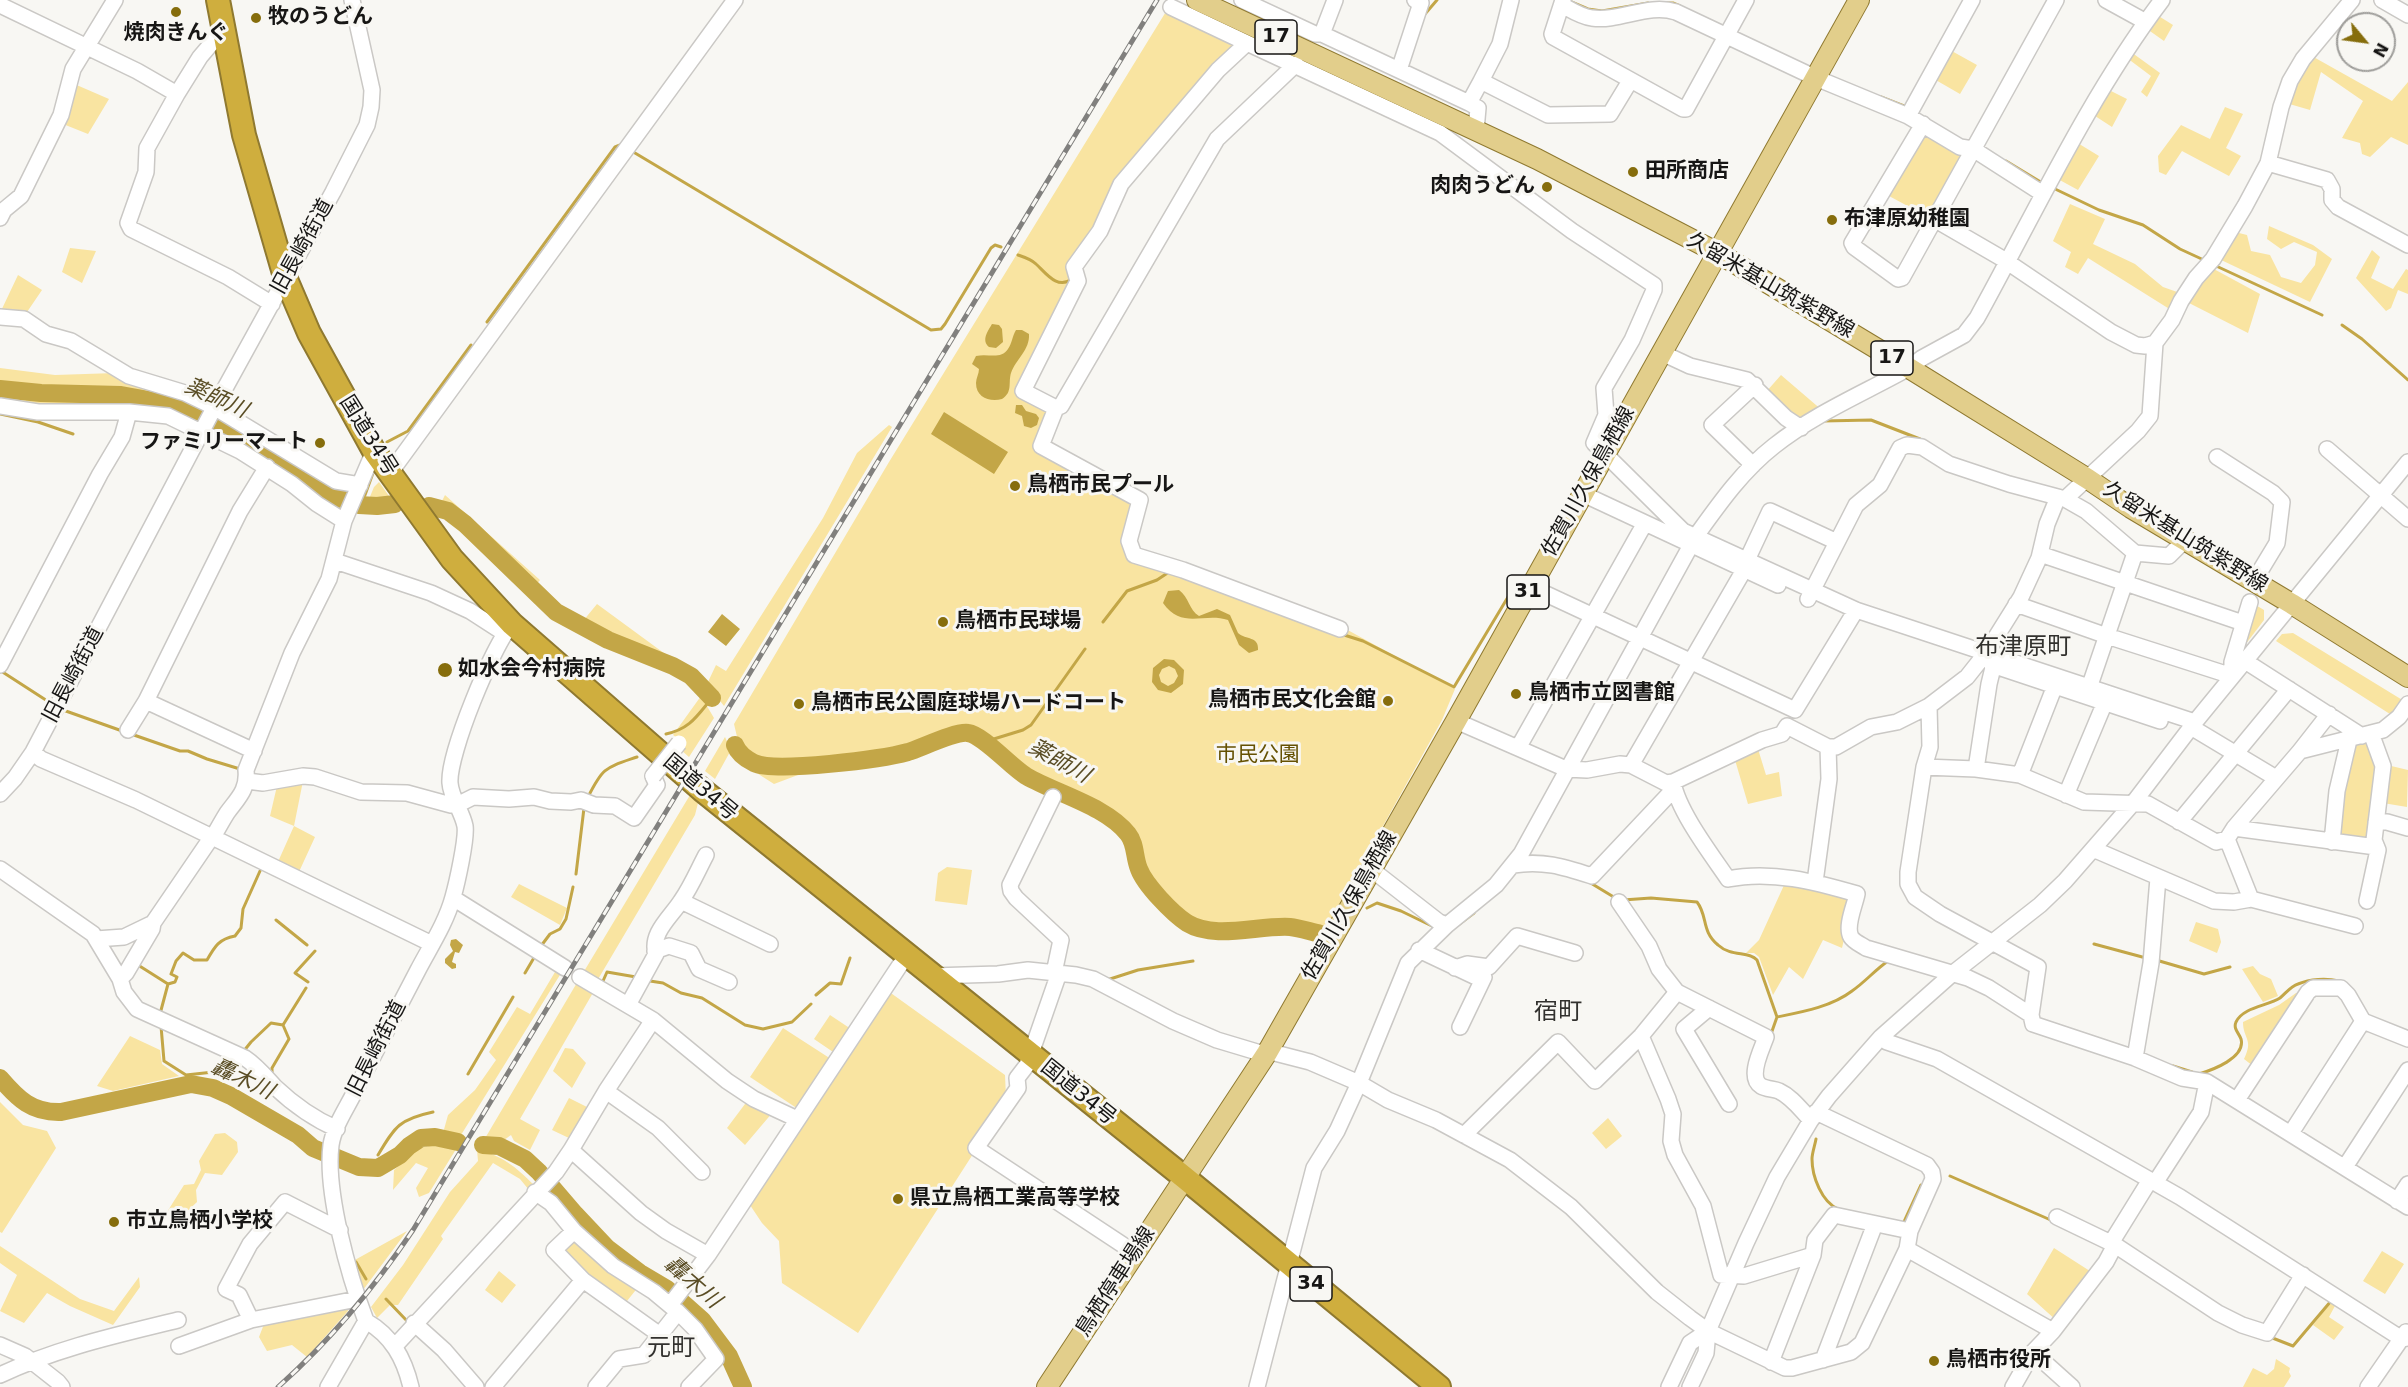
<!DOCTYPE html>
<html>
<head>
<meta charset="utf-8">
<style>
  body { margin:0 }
  #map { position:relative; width:2408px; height:1387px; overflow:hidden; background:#f8f7f3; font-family:"DejaVu Sans",sans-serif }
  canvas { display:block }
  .north { position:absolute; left:2336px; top:12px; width:60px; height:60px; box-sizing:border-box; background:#f8f7f3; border:2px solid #9e9d9a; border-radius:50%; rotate:119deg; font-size:16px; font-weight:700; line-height:24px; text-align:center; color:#171615 }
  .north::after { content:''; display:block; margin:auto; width:21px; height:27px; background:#866d0c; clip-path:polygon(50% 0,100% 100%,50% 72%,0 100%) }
</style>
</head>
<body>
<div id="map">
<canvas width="2408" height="1387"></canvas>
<div class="north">N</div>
</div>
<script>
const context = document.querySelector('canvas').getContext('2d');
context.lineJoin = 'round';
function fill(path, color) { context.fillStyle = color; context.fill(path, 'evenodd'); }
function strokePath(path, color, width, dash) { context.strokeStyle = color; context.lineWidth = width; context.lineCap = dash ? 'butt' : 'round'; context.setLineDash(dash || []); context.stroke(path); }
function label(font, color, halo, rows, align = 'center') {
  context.font = font + ' "DejaVu Sans","Noto Sans JP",sans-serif'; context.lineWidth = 6; context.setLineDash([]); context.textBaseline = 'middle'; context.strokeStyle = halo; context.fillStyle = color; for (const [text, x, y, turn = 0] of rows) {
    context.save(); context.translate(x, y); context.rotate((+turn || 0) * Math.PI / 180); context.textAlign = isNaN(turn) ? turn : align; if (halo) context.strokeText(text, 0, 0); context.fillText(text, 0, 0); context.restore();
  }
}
const green = new Path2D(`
  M1167,10l75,33 -124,140 -44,100 -55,109 31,16 -13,39 98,58 -10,37 56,31 163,55 111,61 -13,31 -118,212 -37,-8 -75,1 -16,-1 -10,-4 -12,-9 -28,-40 -9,-35 -10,-11 -42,-24 -48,-23 -23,-15 -36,-30 -13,-3 -66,19 -86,12 -55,-1 -11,-6 -9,-13 -4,-17 155,-262z
  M2157,15l16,10 -9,16 -17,-12z
  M1950,50l27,15 -17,29 -26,-15z
  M2131,52l29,21 -13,24 -6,-5 10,-16 -24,-18z
  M2310,55l82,46 16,-19v63l-17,-8 -21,20 -8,-3 -2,-11 -18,-5 21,-37 -42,-29 -11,38 -24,-7z
  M72,83l37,16 -21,35 -25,-10z
  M2107,89l20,10 -15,28 -20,-13z
  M2225,107l18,7 -17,34 15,8 -12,20 -47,-25 -16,24 -7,-3 -1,-16 23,-31 29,14z
  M1924,133l40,19 -34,66 -41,-22z
  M2076,142l23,14 -21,34 -22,-12z
  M2070,204l35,15 -12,25 42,20 28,23 17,6 -9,17 -83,-52 -10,16 -13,-7 6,-15 -18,-11z
  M2269,226l44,19 19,14 -22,43 -91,-43 16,-27 12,3 4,16 19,4 11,22 20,6 14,-18 2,-13 -23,-10 -13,7 -14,-10z
  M70,248l26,3 -14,32 -20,-11z
  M2372,250l8,7 -9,21 22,11 13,-20 2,1v24l-10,-4 -7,18 -5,3 -30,-33z
  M2212,268l48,26 -12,39 -59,-30z
  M18,275l24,15 -17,25 -25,-2z
  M0,368l55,7 60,-2 75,27 -40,-8 -112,-4 -38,-5z
  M1781,375l42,36 -20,11 -37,-30z
  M0,394l38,5 92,2 29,7 -122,-3 -37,-6z
  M889,425l3,2 -168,279 -17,-22 9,-19 10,6 97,-153 34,-65z
  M379,482l10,14 -6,5 -11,2 -3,-4 5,-12z
  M445,495l95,85 -4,5 -68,-65 -26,-19z
  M597,604l75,55 -55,-21 -34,-17z
  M2254,604l10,6v10l-22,29z
  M2293,633l111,68 -11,15 -117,-75 6,-7z
  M701,696l13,22 -25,39 -8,-7 5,-6 -13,-9z
  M725,737l6,13 -16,29 -10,-8z
  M2369,741l10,27 -9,73 -31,-1 1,-47 11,-47z
  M1758,749l8,26 13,-3 3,24 -34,8 -13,-44z
  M2387,765l21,5 -1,37 -24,-4z
  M752,770l54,2 -32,12z
  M303,781l-9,45 21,11 -17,37 -21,-10 17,-38 -24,-10 7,-30z
  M690,795l8,8 -3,12 -98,166 -14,-8z
  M947,867l25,3 -5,35 -32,-4 3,-28z
  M1785,883l69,13 -12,52 -19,-8 -20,39 -14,-12 -16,28 -14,-38 -5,-4h-8l13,-13z
  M519,884l48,24 -7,17 -49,-28z
  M2196,922l22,7 3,13 -4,11 -28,-12z
  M2253,966l7,8 11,5 7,17 -15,6 -21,-33z
  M558,967l5,3 -102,165 -18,-2 5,-18 27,-25 21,-30 -7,-8 28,-45 13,7z
  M578,981l16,10 -74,128 20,11 -10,20 -16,-9 -3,-6 -11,8 -16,-3z
  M888,991l117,84 1,22 -39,53 6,4 -115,179 -76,-50 -3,-42 -17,-18 -12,-18z
  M2303,992l-50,74 -9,-7c10,-20 -1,-20 -1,-37l36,-17 17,-12z
  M830,1015l21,14 -15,25 -22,-15z
  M783,1028l48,31 -33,50 -48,-32z
  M130,1036l30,14 2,14 17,12 -66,15 -16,-5z
  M565,1048l8,1 13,14 -14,25 -19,-17z
  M569,1098l20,10 -18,31 -19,-9z
  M748,1100l25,12 -28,33 -18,-17z
  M0,1102l23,23 24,6 9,17 -54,85 -2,-1z
  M1608,1118l14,18 -16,13 -14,-16z
  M225,1133l12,9 1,10 -16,23 -17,-2 -9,17 1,12 -16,15 -14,-5 17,-27 10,-1 7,-14 -2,-9 16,-27z
  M434,1145l24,1 -29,47 -10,4 -3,-9 12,-20 -12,-5 -23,27 1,-20 25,-22z
  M477,1150c25,5 39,17 57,35l-5,5 -9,-11 -27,-16 -52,73 2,3 -45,66h-8l-13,13 -6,-11 32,-42 47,-73 28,-31z
  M407,1231l-44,59 -10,-29z
  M575,1237l64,49 -16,20 -64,-54z
  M0,1246l80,53 34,12 25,-34 1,10 -27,38 -43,-19 -23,-13 -23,30 -24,-12 17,-36 -17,-12z
  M2054,1248l39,25 -36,48 -30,-27z
  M2382,1251l22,13 -19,30 -22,-13z
  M499,1271l17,14 -14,18 -17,-13z
  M2331,1302l5,2 -7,13 15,10 -10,13 -21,-15z
  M348,1303v8l-41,46 -15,-12 -25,6 -8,-14 7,-18z
  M2276,1359l14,9 -1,4 2,4 -7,11h-41l10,-19 14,7 7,-6z`);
const water = new Path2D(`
  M992,324l7,1 3,4 1,13 -7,6 -7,-1c-8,-7 -1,-16 3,-23z
  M1016,330h6l7,4c1,16 -13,25 -18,39 -3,10 2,19 -9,26 -12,3 -26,-1 -26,-16 0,-5 3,-9 3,-14l-7,-5 4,-8c12,-3 25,4 32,-7 4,-6 4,-12 8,-19z
  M1016,405h6l4,6 10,3 3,4 -2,7 -6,3 -7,-2 -2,-10 -7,-3z
  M944,412l64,40 -14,22 -63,-40z
  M1179,590c10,7 10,20 20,26l18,-7 13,6 8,18c8,7 21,3 20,17l-9,3 -10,-8 -11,-25c-24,-8 -46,10 -65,-17l5,-12z
  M722,614l18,15 -14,17 -18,-14z
  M1164,659l10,1 10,10 -1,14 -12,9 -13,-3 -6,-8 1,-14zM1169,666l6,3 3,7 -4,7 -6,3 -7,-4 -2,-7 3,-6z
  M456,939l7,6 -4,8 -4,-1 -3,10 4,2v4l-4,1 -7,-6v-4l8,-8 -3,-6 1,-5z`);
const stream = new Path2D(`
  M1567,0l21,9 14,2 46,-8
  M1666,3h7l7,3
  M1425,14l12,-14
  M1881,97l23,9
  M635,153l296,177 10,-1 4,-5 46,-76 4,-3 6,2
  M2006,161l38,23
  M2053,188l46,22 44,15 37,24 26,12
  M1018,255c6,2 13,4 18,9 10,9 21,26 36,15
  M2214,265l108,50
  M487,322l128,-175 5,-2
  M2342,325l20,14 46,41
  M0,414l38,8 35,12
  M1823,421l48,-1 49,19
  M387,442l21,-11 63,-86
  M359,504l6,-9 8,-22
  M1103,622l24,-31 30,-11 12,-8
  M1341,634l22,7 91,46 60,-100
  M1,671l51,33
  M63,710l62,22
  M131,734l49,17h8l19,8 33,10
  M666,734c24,-5 31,-18 46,-36
  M984,742l39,-12 8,-5 54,-76
  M588,797c15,-30 17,-29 49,-40
  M576,874l8,-66
  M1589,882l28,17
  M1623,900l28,-2 46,4c11,14 4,29 21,43 13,12 31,6 39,15l20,57 -6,17
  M1367,908l10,-5 24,8 33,16
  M276,920l31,25
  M1458,925l16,-12
  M2094,944l52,14
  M541,946l9,-12 10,-5 6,-10 7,-32
  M2156,960l48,14 26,-7
  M138,965l30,19 -8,30
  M525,973l10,-17
  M1107,980l31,-10 55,-9
  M603,981l4,-9 29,5
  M650,981l13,2 18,10 21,5 43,27 18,4 29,-7 19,-18
  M308,982l-13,-9 20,-22
  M168,984l7,-2 2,-5 -6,-3 5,-13 7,-8 11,7h13c8,-14 12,-21 28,-24l6,-8 2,-19 17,-38
  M816,995l14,-12 11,1 9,-26
  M1777,1017c25,-5 54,-10 75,-26 13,-9 23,-21 36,-30
  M161,1026l3,35 22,14 46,-5 7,-8
  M243,1052l8,-10 20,-19 12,2 23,-37
  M2173,1066l19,6
  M468,1074l45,-77
  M2199,1074c13,-4 47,-16 42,-35 -2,-6 -8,-10 -5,-17 7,-15 32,-16 44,-24 6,-5 11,-12 18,-14 12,-5 28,-6 41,-3
  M272,1075v-7l17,-29 -6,-14
  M1816,1139c-1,6 -4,14 -4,20 0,18 10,43 26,50
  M378,1155c17,-29 22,-36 55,-43
  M1950,1176l103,45
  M1903,1224l18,-39
  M356,1262l10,17
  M386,1299l22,23
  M2270,1337l23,9 38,-45`);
const river = new Path2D(`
  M0,389l41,4 80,2 66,12 49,24 61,39 33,25 29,10 18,1 18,-2
  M429,506l19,5 17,13 91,88 52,28 65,26 18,10 21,22
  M735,745c3,8 11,14 19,18 22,10 129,-4 154,-11 13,-4 48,-21 60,-19 15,2 42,33 58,43 31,18 80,30 102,58 8,10 6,23 11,35 6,16 33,44 48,54 28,17 71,2 103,4 10,1 21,5 31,7
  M0,1078c18,21 32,35 61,34l130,-28 22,4 18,8 67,39 15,13 46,19 19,1 22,-13 9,-9 12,-8 14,-1 23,5
  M483,1145l16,1 26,13 14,13 36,42 32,34 33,25 27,16 35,31 27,36 14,31`);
const minor = new Path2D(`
  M1242,0l73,34h7l147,69 9,5 -2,22
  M1563,0l-11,34 1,3 130,72h3l60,-109
  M2106,0l40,22
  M2382,0l26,15
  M0,5l137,66 40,23 -30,54 -1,24 -18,51 3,6 97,48 44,27
  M1562,5c9,5 20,12 30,13 28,4 56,-15 84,-6l140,66 92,38 52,31 13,2 70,45
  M1171,7l76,36
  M1322,34l13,-34
  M1296,64l-79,75 -156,267 -5,2 -15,38 99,54 -11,41 5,14 49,15 157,59
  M1399,70l22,-67 -6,-3
  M1481,81l19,-37 11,-44
  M177,94l23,-37 23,-27
  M1469,103l12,-22 67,34 62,-1 20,-33
  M1908,116l64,-116
  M1923,124l-71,119 2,4 44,32 4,-1 154,-278
  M2268,163l59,17 5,9v11l6,7 70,38
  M0,218l4,-8 17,-14 40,-81 12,-46 42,-69
  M1934,219l69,40 108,73 25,13 9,1 10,-3 17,-23 9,-19 15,-23 17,-19 32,-53 23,-43 13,-56 9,-26 13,-22 49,-59
  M0,317l24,2 22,15 25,7 58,35 56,17 29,14 122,74 24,4
  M1662,353l28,13 57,14 39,38 15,10
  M0,406l38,6h91l39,4 72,35 52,33 25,20 27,17
  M1056,408l-33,-17 55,-110 -4,-14 26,-36 21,-47 97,-114 29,-27 193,90 132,98 82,54v5l-22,50 -28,48 2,27 -12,28 89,88 173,79 339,112
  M2327,449l81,70
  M2217,457l56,36 9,9 -5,41 -23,38
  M1753,465l-41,-40 43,-40
  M390,473l345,-473
  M1583,494l195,91
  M2065,499l73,-68 12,-15 5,-73
  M2040,554l203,69
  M1747,560l23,-49 67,31
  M335,561l96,32 39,18 34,22
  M1531,587l264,123 61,-100
  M1808,599l48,-94 24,-20 20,-37 7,-3 15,2 27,17 60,20 56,15 21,12 49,42 34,3 16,-16
  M2016,604l91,32 125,40v-14l18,-60
  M2245,661l117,75
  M0,665l100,-191 22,-37 7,-25
  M1992,665l168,56
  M2090,685l45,-132
  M146,701l108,50
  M1929,706l1,41 -6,20 52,2 44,6 64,27 64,2 68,38 11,-3 7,-11 66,-77 83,-21 16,-13 9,-13
  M1456,721l110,48 21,1 33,-6 11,1 35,18 7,-1 89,-42 20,-6 5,-8 41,21h8l35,-20 26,-5 32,-16 38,-29 19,-24 35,-56 18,-39 8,-34 11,-27
  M2191,727l85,51
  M128,730l18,-29 94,-190 27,-44
  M1518,748l127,-225
  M2300,751l29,-37
  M33,752l8,7 95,41 296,144
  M1631,765l117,-202
  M1924,767l-16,105v12l7,13 25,17 98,53 -7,48 2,9 102,34 47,20 25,4 201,125
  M1976,769l13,-85 7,-29
  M2020,775l38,-97
  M247,781l16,2 40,-7 12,1 46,15 46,1 44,12h6l16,-8 36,2 25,-2 16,4 21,1 10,-2 13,5 21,1 19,12 23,-33 -4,-9
  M1673,782c5,29 38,72 55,97 43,-9 88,3 129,15 -2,11 -12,32 -6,43 3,5 11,8 15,11l102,30 21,10 42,27
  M0,794l15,-16 18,-26 180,-342 120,-218 34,-67 4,-18 1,-17 -20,-90
  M2066,795l42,-100
  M1053,797l-43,88 1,6 5,7 45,42 -7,33
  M2179,822l110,-133
  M2376,822h11l21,6
  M2234,828l142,19
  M212,839c5,-9 10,-18 15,-26 11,-15 21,-23 19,-43l46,-117 37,-74 15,-58 30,-70
  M2227,839l24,60 104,27
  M2332,842l5,-51 12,-51
  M2093,849l121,52 20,1 17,-3
  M1513,865c30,-5 51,2 79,11l82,-87
  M0,869l93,65 27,45 4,13 13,17 108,49c12,8 20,18 30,29 18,17 39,32 62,42
  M1371,869l68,53 8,3
  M1815,882l14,-103 -1,-32
  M453,898l112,70
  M681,901l89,43
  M2367,901l11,-51 -4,-10 9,-74 -12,-33
  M1619,902l30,44 10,23 18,23
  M96,939l28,-2 29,-14
  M1419,950l55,26 10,1 -24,50
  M655,951l14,-5 22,7 8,16 30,13
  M1455,968l12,-4 22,3 28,-31 58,17
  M1059,973l-32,92 -10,13 1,10 -42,60 159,105
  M932,976l66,-2 30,-4 48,5 17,4 80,42 44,19 40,12 18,1 35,9 49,21 29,17 48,20 74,40 61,47 86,85 33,26 18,13 77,37h7l59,-16 11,-9 45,-94 3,-18 23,-52 -1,-7 -5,-7 -111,-53
  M580,977l73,43 74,61 27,18 43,20
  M120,979l6,-6 26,-44 1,-6 58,-85
  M628,1005l28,-51c-6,-21 15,-37 25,-53 10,-14 17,-31 25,-46
  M1709,1008l-25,21 45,75
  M1641,1036l27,63 5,15 -2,27 4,14 28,51 18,69 23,1 69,-21
  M1881,1037l6,5 50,17 243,138 222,142 6,-1
  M2135,1058l16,-95 7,-85
  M606,1091l52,37 44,44
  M2237,1100l71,-108 5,-4h28l7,7 15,26 45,18
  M2291,1133l72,-112
  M1464,1135l94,-93 37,39 46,-45 36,-44 89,45c-4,12 -19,40 -5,49 5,3 13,3 18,5 13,6 22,19 32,29
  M571,1150l70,63 25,18 42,24
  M2345,1167l63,-97
  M2155,1183l46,-71 6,-30
  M535,1192l16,11 23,28 39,35 41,26 24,20 -34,43 -25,4 -23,28
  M2397,1201l11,-17
  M2057,1217l54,26
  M574,1231l-20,19 29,30 77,55
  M2115,1245l103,68 24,12 25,8 36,-58
  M1907,1249l146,82
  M670,1305l38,-50 192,-290
  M678,1312l17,17 21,30 -27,28
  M251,1320l-12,-25 -13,-6 24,-45 35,-42 55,28
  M414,1323l30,27 32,37
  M0,1345l25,11 33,26 4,5
  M179,1346l72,-26 106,-21
  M395,1346l161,-174 15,-22 35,-59 47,-71
  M2033,1352l39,35
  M1823,1360l52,-136
  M1771,1362l42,-107 2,-15 19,-25 76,16
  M0,1375c57,-27 117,-40 178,-55
  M328,1387l38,-66
  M411,1387c-7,-29 -19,-51 -45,-66 -17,-45 -41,-129 -35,-176 3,-20 18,-40 26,-58 20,-39 41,-78 61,-117 12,-23 28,-47 35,-73 4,-14 14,-59 12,-71 -3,-15 -14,-28 -15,-43 -2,-29 43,-138 62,-159
  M493,1387l90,-107
  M1257,1387l57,-219 23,-37 22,-48 49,-120 39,-38 49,-40 25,-31 175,-318c23,-32 46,-65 78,-90 40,-32 90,-53 135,-78l13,-10 42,-23 13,-17c59,-107 111,-220 185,-318
  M1669,1387l21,-44 18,-12
  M1690,1387l16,-34 2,-22 38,-88 31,-66 34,-57 18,-24 52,-59 71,-63 88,-69 25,-24 69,-79 61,-80 213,-260
  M2013,1387l20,-35 20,-21 53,-69 9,-17 -4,-2 39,-63
  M2368,1387l38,-55`);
const major = new Path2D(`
  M1197,0l340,159 181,94 191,115 179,111 43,29 161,96 116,73
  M1047,1387l220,-334 189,-332 403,-721`);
const highway = new Path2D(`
  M218,0l26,135 41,142 24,56 65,118 78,108 60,65 190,166 483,388 254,209`);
const rail = new Path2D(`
  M278,1387c53,-47 96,-99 135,-157l744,-1230`);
const minorBridge = new Path2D(`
  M653,776l26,-33`);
const markers = [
  [176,12,6,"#866d0c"],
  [256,18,6,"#866d0c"],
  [1633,172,6,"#866d0c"],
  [1547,187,6,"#866d0c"],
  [1832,220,6,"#866d0c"],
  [320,443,6,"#866d0c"],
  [1015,486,6,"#866d0c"],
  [943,622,6,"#866d0c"],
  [445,670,8,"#866d0c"],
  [1516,694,6,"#866d0c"],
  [1388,701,6,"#866d0c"],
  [799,704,6,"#866d0c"],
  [898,1199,6,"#866d0c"],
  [114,1222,6,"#866d0c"],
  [1934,1361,6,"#866d0c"]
];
const shields = [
  [1276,37,42],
  [1892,358,42],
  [1528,592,42],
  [1311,1284,42]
];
const shieldNames = [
  ["17",1276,37],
  ["17",1892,358],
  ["31",1528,592],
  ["34",1311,1284]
];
const poiNames = [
  ["牧のうどん",268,18],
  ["焼肉きんぐ",176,34,"center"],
  ["田所商店",1645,172],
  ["肉肉うどん",1535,187,"right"],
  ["布津原幼稚園",1844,220],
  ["ファミリーマート",308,443,"right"],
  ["鳥栖市民プール",1027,486],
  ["鳥栖市民球場",955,622],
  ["如水会今村病院",458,670],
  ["鳥栖市立図書館",1528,694],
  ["鳥栖市民文化会館",1376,701,"right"],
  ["鳥栖市民公園庭球場ハードコート",811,704],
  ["県立鳥栖工業高等学校",910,1199],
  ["市立鳥栖小学校",126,1222],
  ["鳥栖市役所",1946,1361]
];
const streetNames = [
  ["旧長崎街道",303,247,-61],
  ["久留米基山筑紫野線",1770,286,30],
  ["国道34号",368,436,58],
  ["佐賀川久保鳥栖線",1589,482,-61],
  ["久留米基山筑紫野線",2185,538,32],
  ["旧長崎街道",74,675,-62],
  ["国道34号",700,788,40],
  ["佐賀川久保鳥栖線",1350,906,-60],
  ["旧長崎街道",377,1049,-63],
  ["国道34号",1078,1093,39],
  ["鳥栖停車場線",1116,1282,-57]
];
const parkNames = [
  ["市民公園",1258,756]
];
const waterNames = [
  ["薬師川",216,399,24],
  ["薬師川",1059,762,29],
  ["轟木川",242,1080,25],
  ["轟木川",692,1283,41]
];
const quarterNames = [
  ["布津原町",2023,648],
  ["宿町",1558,1013],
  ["元町",671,1349]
];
fill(green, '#f9e4a1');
fill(water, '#c3a647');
strokePath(stream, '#c3a647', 3);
strokePath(river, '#c3a647', 18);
strokePath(minor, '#cac8c5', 18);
strokePath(major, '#8f7930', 22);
strokePath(highway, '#8f7930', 26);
strokePath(minor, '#fff', 15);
strokePath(major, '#e2ce8b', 20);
strokePath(highway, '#cfae3e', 22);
strokePath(rail, '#81807e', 5);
strokePath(rail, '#f8f7f3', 3, [9]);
strokePath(minorBridge, '#cac8c5', 18, []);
strokePath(minorBridge, '#fff', 15);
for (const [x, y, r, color] of markers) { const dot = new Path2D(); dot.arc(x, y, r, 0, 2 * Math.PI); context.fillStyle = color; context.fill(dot); strokePath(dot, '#f8f7f3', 2); }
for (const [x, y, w] of shields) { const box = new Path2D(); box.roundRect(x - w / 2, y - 17, w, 34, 4.5); context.fillStyle = '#f8f7f3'; context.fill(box); strokePath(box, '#171615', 1.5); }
label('bold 20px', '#171615', null, shieldNames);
label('bold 21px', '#171615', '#f8f7f3', poiNames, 'left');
label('21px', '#171615', '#f8f7f3', streetNames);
label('21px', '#655102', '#f8f7f3', parkNames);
label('italic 22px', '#5a4d25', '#f8f7f3', waterNames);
label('24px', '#32312e', '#f8f7f3', quarterNames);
</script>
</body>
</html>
